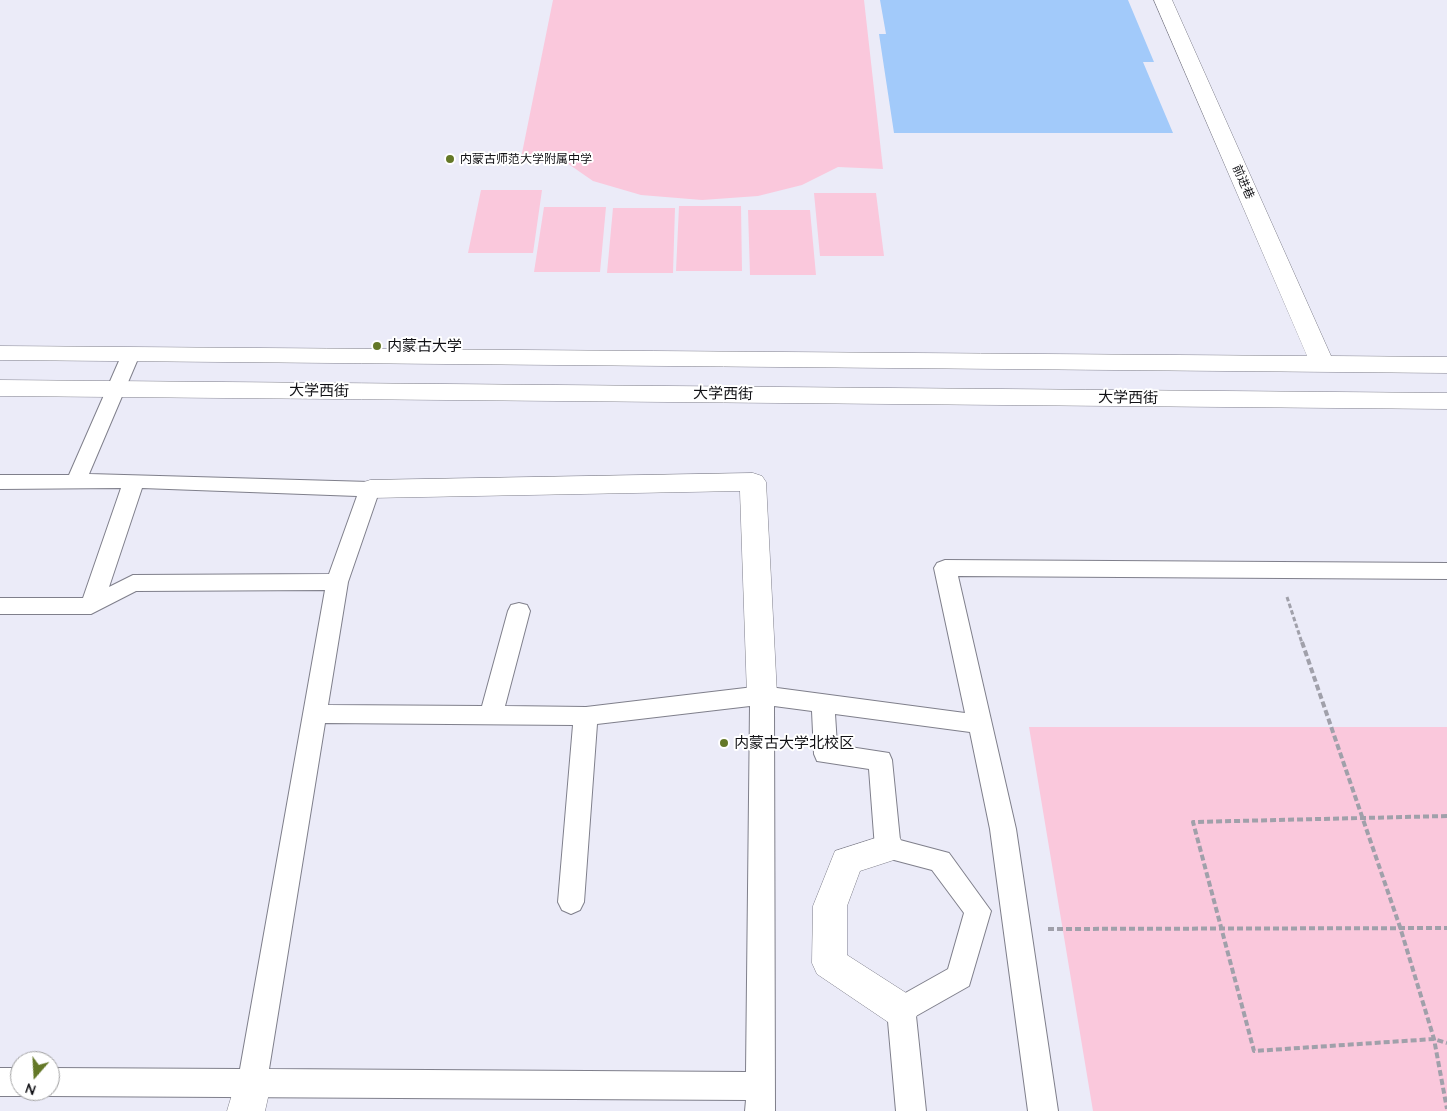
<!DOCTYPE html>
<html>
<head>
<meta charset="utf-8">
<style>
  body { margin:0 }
  #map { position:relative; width:1447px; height:1111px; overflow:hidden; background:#ebebf8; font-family:Quicksand,sans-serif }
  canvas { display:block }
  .north { position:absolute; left:10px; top:1051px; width:50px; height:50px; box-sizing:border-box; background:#fff; border:1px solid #a0a0a1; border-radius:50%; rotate:199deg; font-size:14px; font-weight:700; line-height:20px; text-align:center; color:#111115 }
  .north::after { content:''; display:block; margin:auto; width:18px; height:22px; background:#647827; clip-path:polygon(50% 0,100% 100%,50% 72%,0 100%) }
</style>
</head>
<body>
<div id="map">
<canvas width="1447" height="1111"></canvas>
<div class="north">N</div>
</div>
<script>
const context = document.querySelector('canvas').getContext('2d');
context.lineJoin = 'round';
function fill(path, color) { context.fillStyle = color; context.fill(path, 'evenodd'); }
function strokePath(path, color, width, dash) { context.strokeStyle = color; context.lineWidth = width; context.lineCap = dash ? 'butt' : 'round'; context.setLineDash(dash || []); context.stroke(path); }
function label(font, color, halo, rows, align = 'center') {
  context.font = font + ' Quicksand,"Noto Sans SC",sans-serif'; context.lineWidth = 4; context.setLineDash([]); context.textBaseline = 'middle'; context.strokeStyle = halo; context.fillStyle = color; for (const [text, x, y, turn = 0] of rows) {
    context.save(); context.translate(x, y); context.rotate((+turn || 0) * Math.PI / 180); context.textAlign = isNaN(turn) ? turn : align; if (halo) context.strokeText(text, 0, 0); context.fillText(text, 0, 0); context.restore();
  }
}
const green = new Path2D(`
  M553,0h311l19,169 -45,-2 -36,18 -44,11 -56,4 -61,-5 -48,-14 -26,-18h-47z
  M481,190h61l-9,63h-65z
  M814,193h62l8,63h-64z
  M679,206h62l1,65h-66z
  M544,207h62l-6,65h-66z
  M613,208h62l-2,65h-66z
  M748,210h62l6,65h-66z
  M1029,727h418v384h-354z`);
const building = new Path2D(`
  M880,0h248l26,62h-11l30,71h-279l-15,-99h7z`);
const pathFar1 = new Path2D(`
  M1287,597l15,46`);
const path = new Path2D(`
  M1302,642l98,285 34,112 13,70
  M1447,816l-254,6 61,229 180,-12 13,4
  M1048,929l399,-1`);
const lane = new Path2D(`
  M131,348l7,2 2,4 -51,120 281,8 7,2 3,5 -32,93 -20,123 154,1 26,-95 3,-6 8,-2 8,2 3,6 -25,95 81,1 176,-21 203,27 -31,-145 3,-5 8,-3 502,3v16l-489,-3 58,253 42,282h-30l-38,-282 -20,-97 -135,-18 2,31 52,8 3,7 8,80 49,13 42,58 -22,75 -53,30 10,95h-30l-9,-101 4,-9 57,-32 16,-56 -32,-43 -53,-14 -4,-8 -6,-79 -52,-8 -3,-7 -2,-43 -38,-5 1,405h-30l1,-11 -696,-4 -10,-5h10v-23l190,1 85,-479 -189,1 -45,23h-91v-16h83l38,-110 -121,1v-14h69l53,-121 2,-4zM142,488l215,8 -28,78 -196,1 -24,12zM750,706l-4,366 -477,-3 56,-346 248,2 -15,177 4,8 9,4 9,-4 4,-8 13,-178z
  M0,1068h20v23l10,1 -10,4h-20z`);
const street = new Path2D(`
  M753,473l9,3 4,6 11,213 -4,8 -11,4 -11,-4 -4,-8 -7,-204 -370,7 -9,-3 -4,-6 4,-6 9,-3z
  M888,834l12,4 4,10 -4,10 -40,13 -13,35v49l67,43 5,12 -5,12 -13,5 -13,-5 -71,-48 -5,-11 1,-57 22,-55z
  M252,1066l13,5 6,13 -6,27h-38l12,-40z`);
const secondary = new Path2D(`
  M1154,0h18l159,356 116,1v16l-1447,-13v-14l1307,10z
  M0,380l1447,13v16l-1447,-13z`);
const markers = [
  [450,159,5,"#647827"],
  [377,346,5,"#647827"],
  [724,743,5,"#647827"]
];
const farPoinames = [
  ["内蒙古师范大学附属中学",460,159]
];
const farStreetnames = [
  ["前进巷",1243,182,66]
];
const poiNames = [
  ["内蒙古大学",387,346],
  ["内蒙古大学北校区",734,743]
];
const streetNames = [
  ["大学西街",319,391,1],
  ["大学西街",723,394,1],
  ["大学西街",1128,398,1]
];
fill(green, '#fac8dc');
fill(building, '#a2cafa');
strokePath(lane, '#7f7f8b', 2);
strokePath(street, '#7f7f8b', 1);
strokePath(secondary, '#7f7f8b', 1);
strokePath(pathFar1, '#a0a0aa', 3, [4.5, 2.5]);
strokePath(path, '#a0a0aa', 4, [6, 3]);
fill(lane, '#fff');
fill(street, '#fff');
fill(secondary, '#fff');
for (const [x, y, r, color] of markers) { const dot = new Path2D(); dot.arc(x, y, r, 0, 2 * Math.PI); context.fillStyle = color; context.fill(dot); strokePath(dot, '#fff', 2); }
label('12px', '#111115', '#fff', farPoinames, 'left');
label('12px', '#111115', '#fff', farStreetnames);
label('15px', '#111115', '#fff', poiNames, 'left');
label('15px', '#111115', '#fff', streetNames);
</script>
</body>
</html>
